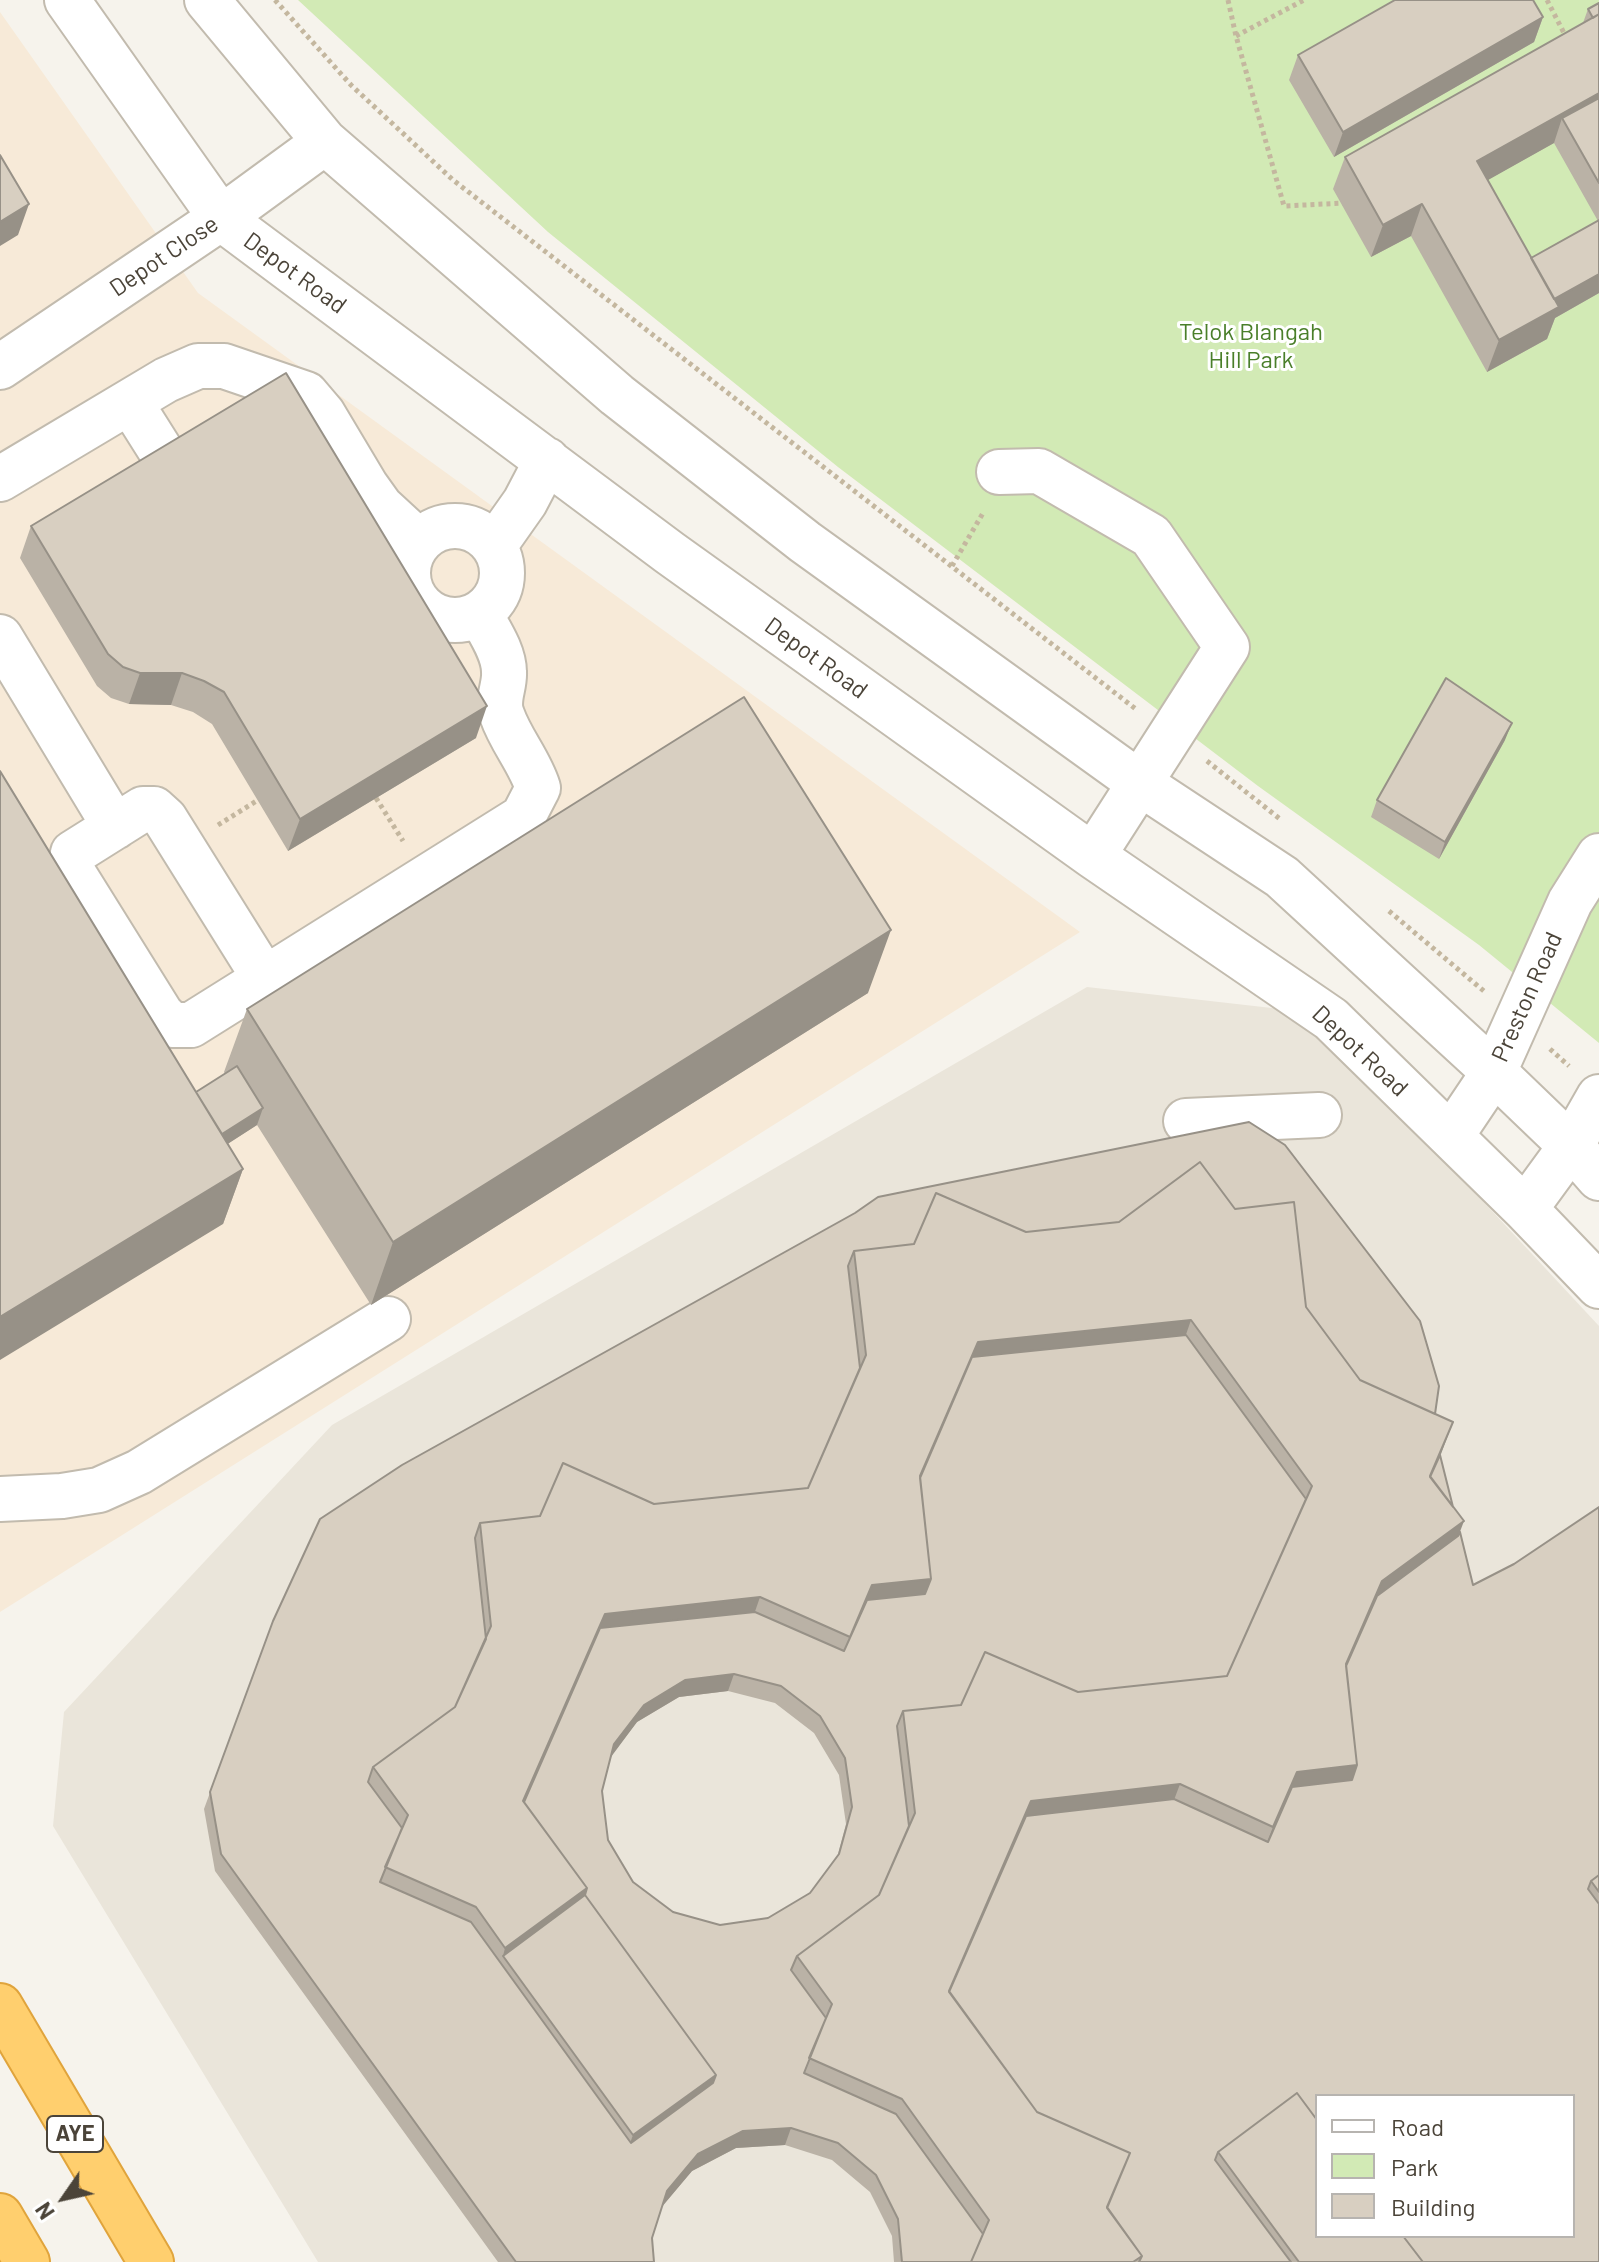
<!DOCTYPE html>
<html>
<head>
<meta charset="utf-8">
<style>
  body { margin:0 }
  #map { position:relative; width:1599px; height:2262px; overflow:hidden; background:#f6f3ec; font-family:Barlow,sans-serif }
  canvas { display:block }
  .legend { position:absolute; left:1315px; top:2094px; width:260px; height:144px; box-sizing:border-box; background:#fff; border:2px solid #b7b4b0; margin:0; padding:10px 14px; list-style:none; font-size:24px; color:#4b4439 }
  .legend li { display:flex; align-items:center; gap:16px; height:40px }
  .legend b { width:40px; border:2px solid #b7b4b0 }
  .north { position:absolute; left:24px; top:2158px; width:80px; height:80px; -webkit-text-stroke:6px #fff; paint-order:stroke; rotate:236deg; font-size:22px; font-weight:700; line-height:32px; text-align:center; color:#4b4439 }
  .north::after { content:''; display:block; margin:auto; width:28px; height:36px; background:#4b4439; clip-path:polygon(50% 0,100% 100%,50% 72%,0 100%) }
</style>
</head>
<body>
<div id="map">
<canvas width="1599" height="2262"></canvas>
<ul class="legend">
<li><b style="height:10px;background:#fff"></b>Road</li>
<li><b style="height:22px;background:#d2eab5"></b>Park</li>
<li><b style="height:22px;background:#d8cfc1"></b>Building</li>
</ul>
<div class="north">N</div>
</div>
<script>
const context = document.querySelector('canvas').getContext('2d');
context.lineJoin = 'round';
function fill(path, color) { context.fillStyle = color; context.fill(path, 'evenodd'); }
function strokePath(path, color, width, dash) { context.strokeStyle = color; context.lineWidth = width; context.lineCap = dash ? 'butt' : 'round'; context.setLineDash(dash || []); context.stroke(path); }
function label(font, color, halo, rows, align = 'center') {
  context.font = font + ' Barlow,sans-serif'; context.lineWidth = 6; context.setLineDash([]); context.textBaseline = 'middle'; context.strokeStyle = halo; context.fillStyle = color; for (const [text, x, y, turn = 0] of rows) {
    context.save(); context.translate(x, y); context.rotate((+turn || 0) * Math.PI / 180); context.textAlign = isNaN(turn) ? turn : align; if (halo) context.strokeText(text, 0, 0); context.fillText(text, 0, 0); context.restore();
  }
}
const residential = new Path2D(`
  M1087,987l220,25 292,314v936h-1281l-265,-436 11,-114 268,-287zM1317,2096h256v140h-256z`);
const commercial = new Path2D(`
  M0,12l198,281 882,639 -1080,680z`);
const green = new Path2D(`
  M298,0h1301v1043l-120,-98 -221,-159 -420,-319 -290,-235z`);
const path = new Path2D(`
  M275,0l76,85 102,95 684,530
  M1228,0l8,36 48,170 61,-3
  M1547,0l19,37
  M1236,36l68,-36
  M952,566l31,-53
  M1207,761l73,58
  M376,798l27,43
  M218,825l40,-25
  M1389,911l96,81
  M1550,1049l19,17`);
const minor = new Path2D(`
  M67,0l154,218 449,335 423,303 238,163 194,190 74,77
  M207,0l118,142 292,253 188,147 336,242 141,93 212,195 77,74 28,32
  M0,367l221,-149 104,-76
  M130,402l41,65
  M999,472l40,-1 112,65 76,111 -134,209
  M0,479l166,-99 32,-14h26l82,28 17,20 43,72 15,21 38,35
  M408 573a47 47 0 1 1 94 0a47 47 0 1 1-94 0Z
  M494,546l31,-44 22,-42
  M0,637l115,190
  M265,979l-100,-160 -11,-10h-11l-70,44 -3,15 91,146 11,11h19l332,-208 15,-29c-8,-26 -27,-47 -36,-73 -6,-15 3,-28 2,-43 0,-20 -15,-41 -24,-58
  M1186,1121l133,-6
  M1451,1136l43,-64 76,-170 29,-46
  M1525,1209l46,-63 28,-49
  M0,1499l62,-3 37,-6 40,-18 249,-153`);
const highway = new Path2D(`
  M0,2006l151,256
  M0,2216l27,46`);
const wall = new Path2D(`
  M1599,3v290l-44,25 -8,21 -60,33 -76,-136 -40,21 -38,-68 12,-32 238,-134 5,-14zM1554,143l44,78 -67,37 -44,-78z
  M1543,17l-9,25 -200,115 -45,-77 9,-25z
  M31,526l445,212 -188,113 -76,-127 -19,-12 -22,-7 -42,-1 -18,-6 -14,-12 -77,-128z
  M1505,740l-66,119 -68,-42 6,-17z
  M868,993l-497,312 -114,-180 -30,19 16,25 -20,55 -27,-132 29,-18 -1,-2 23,-63z
  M878,1197l556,217 6,43 33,128 41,-21 85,-57v755h-705l-2,-26 -22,-44 -38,-32 -47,-15 -49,3 -44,23 -30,35 -10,32 2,24h-156l-283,-391 -11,-62 69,-188zM728,1691l47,12 39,30 25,42 7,49 -9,34 -27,35 -42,25 -48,7 -47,-13 -40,-30 -25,-42 -6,-49 8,-34 27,-35 42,-25z`);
const shadedWall = new Path2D(`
  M1543,17l-9,25 -200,115 9,-25z
  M1599,93v25h-37l-8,25 -89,50 12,-32z
  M29,204l-11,31 -18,11v-24z
  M1422,204l-11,32 -40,21 12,-32z
  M1599,274v19l-44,25 -8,21 -60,33 12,-32 50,-38z
  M140,673h42l-11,32 -42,-1z
  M487,706l-11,32 -188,113 12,-32z
  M1512,723l-7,17 -66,119 6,-17z
  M891,930l-23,63 -497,312 22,-63z
  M263,1108l-6,17 -68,44 6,-17z
  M243,1169l-20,55 -223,136v-43z
  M1191,1320l-11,32 -265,141 63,-151z
  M1453,1422l-12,32 -16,38 5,-16z
  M1464,1521l-12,32 -106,111 36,-83z
  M931,1579l-12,31 -81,58 12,-31 22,-52z
  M760,1597l-11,32 -156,16 -70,156 82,-187z
  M734,1674l-6,17 -49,6 -42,25 -29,39 6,-17 30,-39 41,-25z
  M1357,1765l-11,32 -85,61 12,-31 24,-55z
  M1180,1784l-12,32 -225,190 88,-205z
  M587,1888l-11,32 -73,36 2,-8z
  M716,2075l-9,25 -83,60 9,-25z
  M791,2128l-6,17 -49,3 -44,23 -31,37 6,-17 31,-37 45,-23z`);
const building = new Path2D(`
  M1395,0h138l10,17 -200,115 -45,-77z
  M1599,3v11l-6,4 -5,-9z
  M1599,14v79l-122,68 82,146 -60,33 -77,-136 -39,21 -38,-68z
  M1599,98v85l-37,-65z
  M0,155l29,49 -29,18z
  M1599,220v54l-45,25 -23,-41z
  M286,373l201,333 -187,113 -76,-127 -20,-11 -22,-8h-42l-17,-6 -15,-13 -77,-128z
  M1446,678l66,45 -67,119 -68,-42z
  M744,697l147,233 -498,312 -146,-233z
  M0,771l243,398 -243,148z
  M237,1066l26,42 -41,26 -26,-42z
  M1249,1122l36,23 135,176 19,65 -4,28 -75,-34 -54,-73 -12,-105 -59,7 -35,-47 -81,60 -93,10 -90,-39 -22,51 -60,7 -6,15 12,102 -52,120 -154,16 -91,-41 -23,53 -60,7 -5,15 11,101 -31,68 -82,60 -5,15 34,46 -22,54 91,40 160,221 82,-60 3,-8 -131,-180 2,-7 -63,-86 76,-174 155,-16 89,39 23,-51 58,-6 6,-15 -11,-101 52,-121 214,-22 120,164 -79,177 -149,16 -93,-40 -24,53 -58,6 -6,15 12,100 -30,69 -82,61 -6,14 35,48 -22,55 92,41 87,120 -12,28h-69l-4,-43 -22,-44 -38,-32 -47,-15 -48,3 -45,23 -31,37 -15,47 2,24h-138l-295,-408 -11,-62 63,-171 47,-102 82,-54 453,-252 23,-16zM734,1674l47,12 39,30 25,42 7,49 -13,47 -29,39 -42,25 -48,7 -47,-13 -40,-30 -25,-42 -6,-49 12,-47 30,-39 41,-25z
  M1200,1162l35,47 59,-7 12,105 54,73 93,42 -23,54 34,45 -82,60 -19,44 -17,39 11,101 -60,7 -24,55 -93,-43 -149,17 -82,190 88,121 93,41 -23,54 35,49 -9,6h-162l18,-42 -87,-121 -93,-41 23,-54 -35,-48 82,-61 36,-82 -12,-102 58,-6 24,-53 93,40 149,-16 85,-190 -121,-166 -213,22 -58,134 11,103 -59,6 -22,52 -90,-40 -155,17 -82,187 64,87 -82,60 -29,-41 -91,-40 23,-52 -35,-48 82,-60 36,-81 -11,-103 60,-7 23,-53 91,41 154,-16 58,-133 -12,-104 60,-7 22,-51 90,39 93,-10z
  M1440,1455l13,52 -23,-30z
  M1599,1507v368l-8,6 -3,8 11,15v358h-176l-20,-26h170v-140h-256v24l-20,-27 -79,59 -3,8 76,102h-152l3,-6 -35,-48 23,-55 -93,-41 -88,-120 77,-176 148,-17 94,43 24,-55 60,-7 5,-15 -11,-99 31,-70 81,-60 2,-4 13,53 41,-21z
  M1599,1875v17l-8,-11z
  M585,1895l131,180 -83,60 -130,-179z
  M1297,2093l20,27v116h86l20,26h-124l-81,-110z`);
const shields = [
  [75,2134,56]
];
const shieldNames = [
  ["AYE",75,2134]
];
const streetNames = [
  ["Depot Close",164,256,-34],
  ["Depot Road",295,273,36],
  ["Depot Road",816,658,36],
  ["Preston Road",1527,997,-66],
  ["Depot Road",1360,1051,43]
];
const parkNames = [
  ["Telok Blangah",1251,332],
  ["Hill Park",1251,360]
];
fill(residential, '#eae5da');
fill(commercial, '#f7ead8');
fill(green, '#d2eab5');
strokePath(minor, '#c2bbae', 48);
strokePath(highway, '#e0a43c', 48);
strokePath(path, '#c4b79f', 5, [4, 4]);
strokePath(minor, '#fff', 44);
strokePath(highway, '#ffcf6e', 44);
fill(wall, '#bab2a6');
fill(shadedWall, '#979187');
fill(building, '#d8cfc1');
strokePath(building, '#979187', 2);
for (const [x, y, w] of shields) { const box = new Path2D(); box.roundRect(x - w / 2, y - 18, w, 36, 6); context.fillStyle = '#fff'; context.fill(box); strokePath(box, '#4b4439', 2); }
label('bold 22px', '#4b4439', null, shieldNames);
label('24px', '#4b4439', '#fff', streetNames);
label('24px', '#4a7f2a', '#fff', parkNames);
</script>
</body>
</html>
